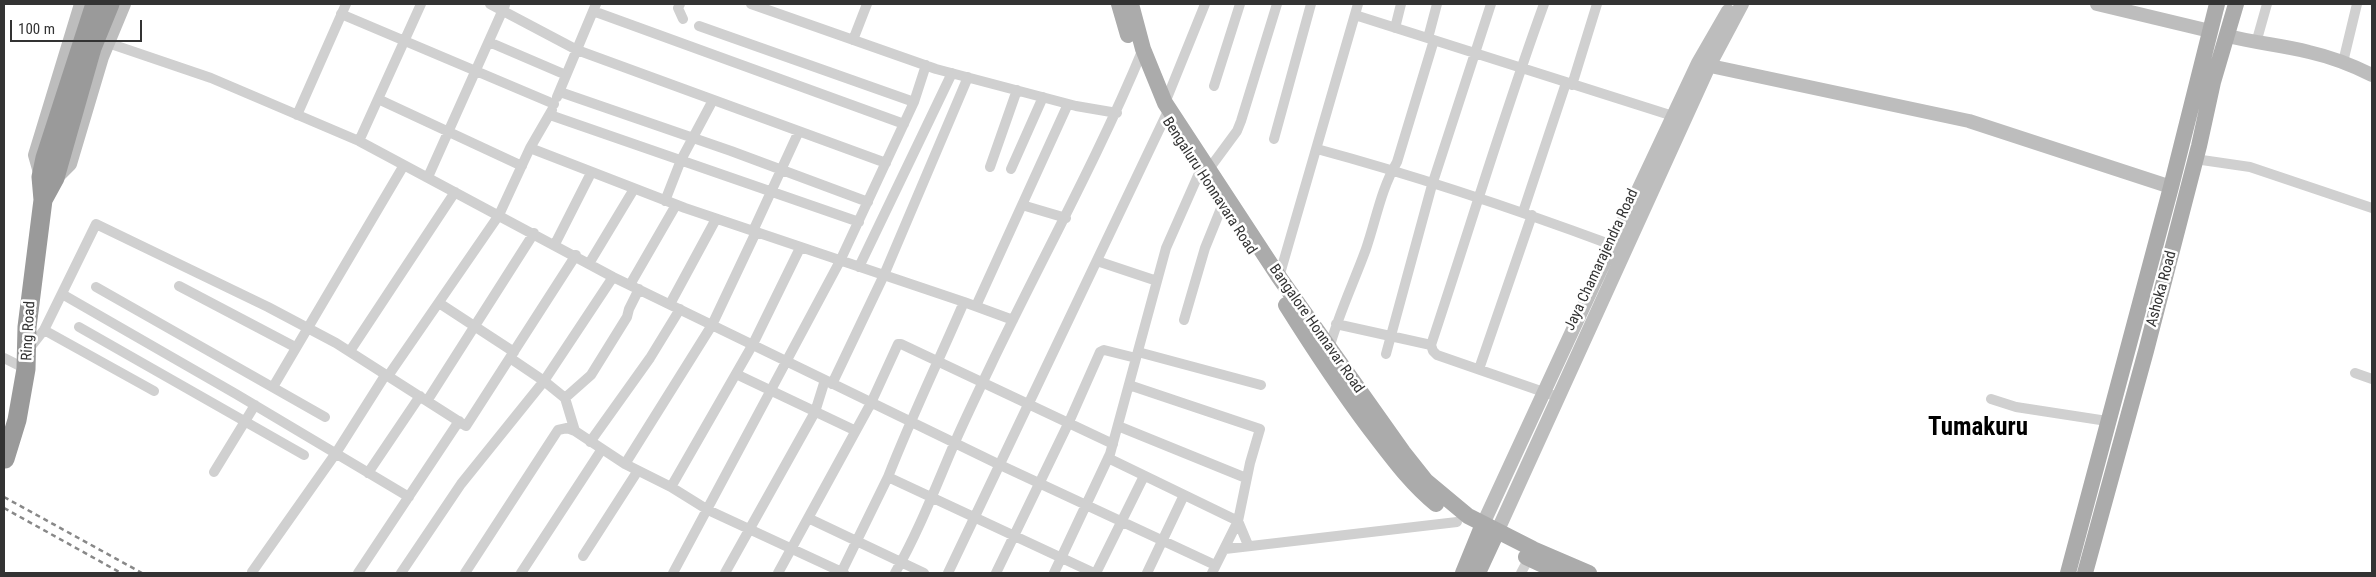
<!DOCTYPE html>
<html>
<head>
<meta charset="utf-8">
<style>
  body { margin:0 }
  #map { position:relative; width:2376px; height:577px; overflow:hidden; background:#fff; font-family:"Roboto Condensed",sans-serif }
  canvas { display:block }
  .frame { position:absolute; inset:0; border:5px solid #333; pointer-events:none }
  .scale { position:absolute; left:10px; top:20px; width:132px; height:22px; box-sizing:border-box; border:2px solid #333; border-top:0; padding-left:6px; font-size:15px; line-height:18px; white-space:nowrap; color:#333; -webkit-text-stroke:4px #fff; paint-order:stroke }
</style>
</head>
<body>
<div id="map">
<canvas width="2376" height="577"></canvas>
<div class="frame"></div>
<div class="scale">100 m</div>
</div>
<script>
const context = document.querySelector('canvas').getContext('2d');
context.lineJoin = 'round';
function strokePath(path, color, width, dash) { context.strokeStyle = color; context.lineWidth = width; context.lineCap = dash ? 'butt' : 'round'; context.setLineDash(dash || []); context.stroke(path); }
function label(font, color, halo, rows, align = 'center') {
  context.font = font + ' "Roboto Condensed",sans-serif'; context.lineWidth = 5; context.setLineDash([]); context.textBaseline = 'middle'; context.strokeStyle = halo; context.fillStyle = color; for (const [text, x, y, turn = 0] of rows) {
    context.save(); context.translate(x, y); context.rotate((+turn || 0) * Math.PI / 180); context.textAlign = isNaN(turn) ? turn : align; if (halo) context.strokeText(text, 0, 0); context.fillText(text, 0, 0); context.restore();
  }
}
const street = new Path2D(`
  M490,4l87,46 309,113
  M680,4l-2,4 5,11
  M751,4l185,65 140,37 41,7
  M1544,4c-41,112 -75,227 -113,341l2,6 4,4 121,42
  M593,11l311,113
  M341,14l213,90
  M1355,15l318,101
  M699,26l215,76
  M1395,28l6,-24
  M1428,38l9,-34
  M853,40l14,-36
  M489,42l77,33
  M108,43l103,35 148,63 254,136 385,187 217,101
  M2256,43l11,-39
  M2343,62l14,-58
  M1572,85l25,-81
  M1214,86l26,-82
  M560,92l171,59 137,51
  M557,97l39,-93
  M378,99l144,67
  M1165,103l40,-99
  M297,115l49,-111
  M550,115l309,107
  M1274,139l37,-135
  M359,141l62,-137
  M530,148l22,-38
  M1317,149c100,27 198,60 295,96
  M2195,159l55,8 122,41
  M990,167l27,-77
  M1011,169l32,-72
  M1209,169l28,-38 4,-10 36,-117
  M428,177l77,-172
  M665,201l16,-41 32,-60
  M1022,205l44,13
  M1523,212l43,-129
  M753,231l46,-100
  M555,244l36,-71
  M1097,261l60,20
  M590,262l44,-73
  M859,267l93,-194
  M1279,277l79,-273
  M631,283l45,-78
  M179,286l116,61
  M96,287l229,130
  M62,294l174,100 173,103
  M439,303l75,49
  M670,304l46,-85
  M976,306l92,-202
  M1184,320l21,-72 17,-42
  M1336,324l95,21
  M79,327l225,128
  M44,330l110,61
  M29,349l15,-19 52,-106 172,83 68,36 130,83 110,-171
  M1329,349c9,-34 25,-67 37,-100 10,-29 15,-60 31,-87l37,-122
  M350,351l105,-159
  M1138,352l123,33
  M1386,354l46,-169 59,-181
  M4,358l22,11
  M510,358l34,23 21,17 26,-23 36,-58 2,-8 10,-20
  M1479,369l53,-154
  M2355,373l17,6
  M736,374l118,56
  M388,376l111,-161 31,-67 155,60 279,94 49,18
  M832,384l52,-109 84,-198
  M1129,385l131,44 -10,34 -12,58 -26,52
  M273,387l131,-222
  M565,398l10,33
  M1991,399l25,8 91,14
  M427,401l107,-168
  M1118,426l128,52
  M590,442l60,-84 30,-49
  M1108,458l130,63 10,24
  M625,464l87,-139 44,-93
  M214,472l41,-67
  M368,473l52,-77
  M888,477c23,-59 51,-117 76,-175
  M671,487l82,-143 47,-96
  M808,518l116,55
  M1225,549l232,-27
  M583,556l54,-84
  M252,572l84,-119 50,-79
  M358,573l101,-152
  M401,573l60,-89 83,-103 69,-104
  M465,573l93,-143 9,-2 8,3 50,33 46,23 37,23 136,63
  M521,573l81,-124
  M673,573l167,-312 74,-159 12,-37
  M725,573l90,-161 10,-32
  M778,573l93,-170 27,-59h3l212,100
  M841,573l47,-96 206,96
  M895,573c24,-42 41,-87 60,-131 11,-25 23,-50 35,-75 51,-107 108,-209 153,-318
  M948,573l221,-464
  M996,573l73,-151 31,-70 4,-2 32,8
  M1054,573l56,-119 56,-206 34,-77
  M1096,573l48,-97
  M1147,573l37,-78
  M1521,573l10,-19`);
const secondary = new Path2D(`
  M2097,4l113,27
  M2228,36c27,7 54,9 81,16 22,5 43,13 63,23
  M1701,64l268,57 202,66
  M41,176l-6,-21 46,-151
  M56,178l14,-14 32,-107 22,-53
  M1483,524l111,-240 104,-221 30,-52
  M1497,532l212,-466 33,-62`);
const primary = new Path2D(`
  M1119,4l9,31
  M1131,4l12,45 22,54 114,174 124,175 23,29 42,35 65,33 56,24
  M1286,305c27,43 54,84 84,124 21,27 40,54 66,75
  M1526,557l34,16
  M1463,573l20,-49
  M1478,573l19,-41
  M2068,573l103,-386 46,-183
  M2085,573l61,-222 53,-205 14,-64 23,-78`);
const highway = new Path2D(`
  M43,200l12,-22 37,-130 18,-44
  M5,459l12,-39 9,-51 1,-42 16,-127 -2,-23 4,-19 50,-154`);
const rail = new Path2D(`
  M4,497l138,76
  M4,508l117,65`);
const streetNames = [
  ["Bengaluru Honnavara Road",1209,186,57],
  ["Jaya Chamarajendra Road",1602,260,-65],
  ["Ashoka Road",2162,289,-75],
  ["Bangalore Honnavar Road",1316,329,55],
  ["Ring Road",29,331,-87]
];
const townNames = [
  ["Tumakuru",1978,429]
];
strokePath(street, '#d0d0d0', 10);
strokePath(secondary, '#bdbdbd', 14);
strokePath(primary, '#ababab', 16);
strokePath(highway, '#9a9a9a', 19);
strokePath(rail, '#888', 2.5, [5, 4]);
label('15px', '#333', '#fff', streetNames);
label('bold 25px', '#000', '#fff', townNames);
</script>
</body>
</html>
